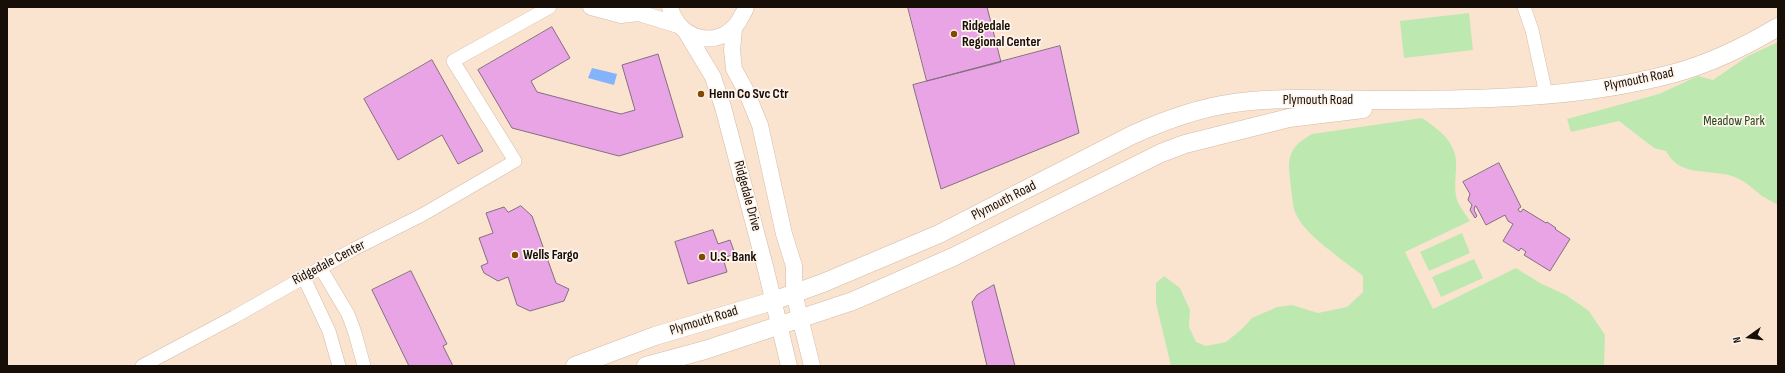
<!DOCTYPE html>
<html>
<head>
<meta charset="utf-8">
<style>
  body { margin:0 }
  #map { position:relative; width:1785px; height:373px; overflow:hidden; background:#fbe4cf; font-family:"Sofia Sans Condensed",sans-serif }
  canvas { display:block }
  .frame { position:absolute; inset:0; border:8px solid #160e07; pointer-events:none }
  .north { position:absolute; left:1729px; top:317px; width:40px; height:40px; -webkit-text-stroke:3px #fef4ec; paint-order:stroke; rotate:256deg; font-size:11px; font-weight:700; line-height:16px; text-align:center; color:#160e07 }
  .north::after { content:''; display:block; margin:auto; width:14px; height:18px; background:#160e07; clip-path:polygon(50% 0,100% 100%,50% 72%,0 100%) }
</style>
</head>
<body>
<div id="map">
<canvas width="1785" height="373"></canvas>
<div class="frame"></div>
<div class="north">N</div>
</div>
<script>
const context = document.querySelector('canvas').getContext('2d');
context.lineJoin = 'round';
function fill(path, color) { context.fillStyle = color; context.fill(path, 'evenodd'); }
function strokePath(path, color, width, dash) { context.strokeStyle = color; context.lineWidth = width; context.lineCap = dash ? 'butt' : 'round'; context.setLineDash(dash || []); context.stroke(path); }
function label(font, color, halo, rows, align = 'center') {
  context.font = font + ' "Sofia Sans Condensed",sans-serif'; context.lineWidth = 3.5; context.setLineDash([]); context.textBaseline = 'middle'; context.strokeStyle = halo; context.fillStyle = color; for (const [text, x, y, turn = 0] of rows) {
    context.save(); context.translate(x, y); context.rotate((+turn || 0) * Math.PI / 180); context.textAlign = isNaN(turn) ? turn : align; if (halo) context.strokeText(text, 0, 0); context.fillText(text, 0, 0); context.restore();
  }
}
const green = new Path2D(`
  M1469,13l4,37 -69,8 -4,-37z
  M1778,42v163c-5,-3 -11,-6 -16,-9 -10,-8 -18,-16 -30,-20 -24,-7 -53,1 -66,-25l-12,-3 -35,-27 -48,11 -4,-13 92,-25 39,-18 15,4 35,-24z
  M1422,118c15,10 32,22 34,42 1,13 -3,27 1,40 3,7 9,15 13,21l-65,31 28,57 83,-41 24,15 26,12 23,16 16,24 -1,31h-433l-15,-63v-20l8,-7 16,12 10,22 -1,17 7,15 10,4 20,-4 17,-14 9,-10 25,-11 15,-2 26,8 29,-6 16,-15v-16c-19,-16 -63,-43 -69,-67 -2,-10 -3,-21 -4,-31 -3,-23 1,-32 22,-44z
  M1462,233l8,20 -41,18 -9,-19z
  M1474,259l9,19 -42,19 -9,-20z`);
const water = new Path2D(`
  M592,68l25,6 -3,11 -26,-7z`);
const building = new Path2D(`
  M908,7h79l14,55 -74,19z
  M552,27l18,31 -39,23 6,11 84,22 14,-4 -13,-45 36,-11 25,83 -64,19 -107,-28 -34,-58z
  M1060,46l19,87 -138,56 -28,-104z
  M432,60l51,91 -25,13 -16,-29 -44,25 -34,-61z
  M1499,163l22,44 -3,2 1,2 2,1 2,-3 23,14 1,-1 9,6 -1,1 15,10 -20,32 -26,-16 2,-3 -5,-4 -2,3 -16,-10 10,-17 -5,-3 -3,-6 -19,10 -10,-19h-1l-1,4 3,6 -2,2 -5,-8 2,-5 -4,-5 2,-6 -7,-12z
  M521,206l11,10 24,67 13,6 -5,12 -34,10 -13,-6 -9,-28 -10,4 -14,-8 -3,-7 7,-3 -9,-25 14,-5 -7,-20 18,-6 4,5z
  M713,230l5,14 12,-4 5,14 -12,4 4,14 -39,12 -13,-42z
  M411,271l36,73 -4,2 10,20h-44l-37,-76z
  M994,285l21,81h-28l-15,-64 5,-7z`);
const minor = new Path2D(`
  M1524,7l8,23 14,64
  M320,267l28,47 7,19 9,33
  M303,276l26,55 10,35
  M142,366l92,-49 120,-68 68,-34 93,-54 -62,-100 97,-54`);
const tertiary = new Path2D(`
  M591,7l30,8 18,-2 39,12
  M670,7c8,33 49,44 69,14 2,-5 6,-9 7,-14
  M734,29l-2,21 2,19 12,22 14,34 24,109 10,32v27l18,73
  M686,32l27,45 10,30 43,163 23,96`);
const secondary = new Path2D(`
  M575,366l80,-30 118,-35 50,-18 116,-49 193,-99c33,-15 66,-27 102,-32 49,-7 103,-3 153,-3 94,0 196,-2 288,-27 36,-10 71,-27 103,-46
  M646,366l59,-16 148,-49 100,-44 208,-104 24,-9 104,-26 74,-9`);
const markers = [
  [954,34,4,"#834900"],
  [701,94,4,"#834900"],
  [515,255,4,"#834900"],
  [702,257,4,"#834900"]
];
const poiNames = [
  ["Ridgedale",962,26],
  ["Regional Center",962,42],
  ["Henn Co Svc Ctr",709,94],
  ["Wells Fargo",523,255],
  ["U.S. Bank",710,257]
];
const streetNames = [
  ["Plymouth Road",1639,80,-12],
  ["Plymouth Road",1318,100],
  ["Ridgedale Drive",747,196,75],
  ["Plymouth Road",1004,201,-27],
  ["Ridgedale Center",329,263,-28],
  ["Plymouth Road",704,321,-17]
];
const parkNames = [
  ["Meadow Park",1734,121]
];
fill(green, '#bde9b1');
fill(water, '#82b3fb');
fill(building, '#e8a4e5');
strokePath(building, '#836e81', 1);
strokePath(minor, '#d1bba7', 14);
strokePath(tertiary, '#d1bba7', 17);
strokePath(secondary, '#d1bba7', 19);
strokePath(minor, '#fff', 13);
strokePath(tertiary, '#fff', 16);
strokePath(secondary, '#fff', 18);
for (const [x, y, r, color] of markers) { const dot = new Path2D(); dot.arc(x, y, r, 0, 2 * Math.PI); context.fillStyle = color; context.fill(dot); strokePath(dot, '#fef4ec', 1.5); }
label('bold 14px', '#160e07', '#fef4ec', poiNames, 'left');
label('14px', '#160e07', '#fef4ec', streetNames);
label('14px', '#214615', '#fef4ec', parkNames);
</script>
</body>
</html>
